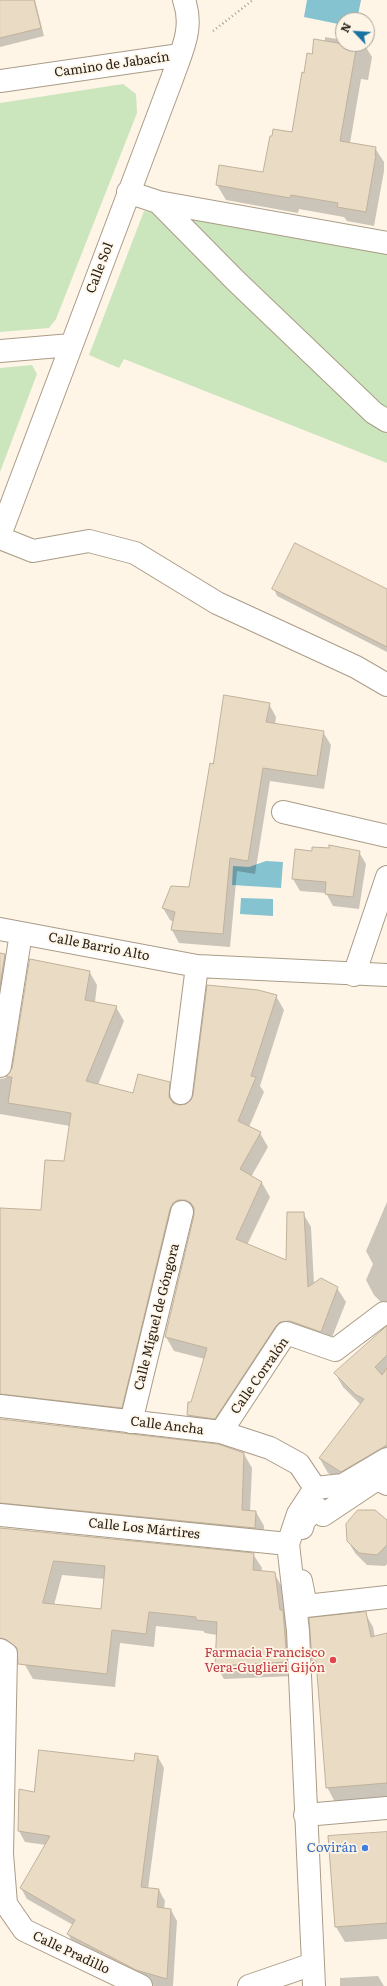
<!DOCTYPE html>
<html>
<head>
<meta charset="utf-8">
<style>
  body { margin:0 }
  #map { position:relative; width:387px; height:1986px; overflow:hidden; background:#fef5e7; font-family:Literata,serif }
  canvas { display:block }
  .north { position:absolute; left:335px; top:12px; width:40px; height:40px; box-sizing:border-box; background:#fef5e7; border:1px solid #a8a095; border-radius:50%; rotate:295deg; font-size:11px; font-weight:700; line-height:16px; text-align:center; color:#272119 }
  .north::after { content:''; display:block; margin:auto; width:14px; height:18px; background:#1873a1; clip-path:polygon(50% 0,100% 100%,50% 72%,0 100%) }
</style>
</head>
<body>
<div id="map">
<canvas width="387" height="1986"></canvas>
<div class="north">N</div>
</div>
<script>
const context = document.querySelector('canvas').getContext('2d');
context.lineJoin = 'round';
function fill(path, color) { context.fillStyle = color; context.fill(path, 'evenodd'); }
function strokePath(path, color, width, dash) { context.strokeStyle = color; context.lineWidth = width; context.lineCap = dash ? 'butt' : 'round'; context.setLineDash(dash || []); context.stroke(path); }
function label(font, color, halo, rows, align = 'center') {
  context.font = font + ' Literata,serif'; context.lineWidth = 3.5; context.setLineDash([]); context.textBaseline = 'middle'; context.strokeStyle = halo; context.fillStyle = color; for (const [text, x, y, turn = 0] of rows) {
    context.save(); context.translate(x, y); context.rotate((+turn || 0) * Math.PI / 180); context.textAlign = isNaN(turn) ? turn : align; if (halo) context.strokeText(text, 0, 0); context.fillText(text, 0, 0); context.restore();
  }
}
const green = new Path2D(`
  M123,84l13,10 1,19 -81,206 -7,9 -49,4v-229z
  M144,211l243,39v213l-263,-104 -5,9 -30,-13z
  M32,365l5,9 -37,98v-104z`);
const water = new Path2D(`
  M307,0h54l-4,20h-14v5l-39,-8z
  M266,861l17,1 -2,26 -49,-3 1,-19 16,1z
  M241,898l32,1v17l-33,-2z`);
const shadow = new Path2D(`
  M0,0h35l9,36 -44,11z
  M325,37l18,3v4h21l8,13 -4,23 -7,-1 -11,64 25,5 9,14v9l-10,55 -27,-5 -3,-4 -45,-8 -1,4 -72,-13 -9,-15 46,-12 30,-40 12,-59 8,-19 12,-14z
  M274,589l113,2v61l-110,-56z
  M269,704l7,13 -1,8 48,7 8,13 -7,44 -54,-8 -15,93 -18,-3 -7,76 -51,-4 -7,-13 2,-8 -4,-2 -7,-12 27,-20 24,-123z
  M313,852h46l7,12 -7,45 -26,-3 -7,-13 -26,-2 -7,-12z
  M0,954h4l9,14 -13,80z
  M89,971l8,14 -2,17 21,5 8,14 -26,64 36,10 35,-12 8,14v8h10l5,-4 84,-105 8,14 -24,76 4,6 -15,35 11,6 8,14 -17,30 11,6 8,14 -23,48 39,17 17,-49 8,14 3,57 23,4 9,14 -17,43 -30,-10 -76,97 -27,-3 -8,-14 1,-12h3l13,-44 -31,-8 -8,-14 28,-123h-7l-58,207 -129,-10v-202l42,2 23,-49 5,-36 -70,-12v-35l5,-1 5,-3z
  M387,1202v106l-13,-13 -8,-15 7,-16 -7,-13z
  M387,1328v136l-37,22 -22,-13 -8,-14 41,-54 -18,-18 -8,-14z
  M0,1420l244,34 8,14 -2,44h6l8,14 -1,16 -263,-21z
  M387,1522v42l-2,2 -18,-1 -12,-12 -7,-12z
  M0,1529l253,25 9,14 -1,3 13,2 8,14 12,89 -70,3 -8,-14 1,-30 -12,-2 -2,-2 -47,-5 -2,21 -34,-4 -5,44 -82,-8 -8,-14 3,-23 -28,-5zM62,1575l43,4 -3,31 -48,-5z
  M365,1613l8,14 2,10 12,-3v164l-52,4 -8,-15 -9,-117 -5,-9z
  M158,1757l6,11 -16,121 11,1 6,11 -1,8 7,1 6,11 -4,65h-19l-80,-41 -6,-11 5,-9 -46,-26 -6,-11 25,-43 -21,-3 -6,-11 16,-38z
  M387,1833v106l-42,3 -9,-15z
  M378,1976l6,10h-44v-8z`);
const building = new Path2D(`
  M0,0h34l7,28 -41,10z
  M314,39l29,5h14l-17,97 36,6 -1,8h1l-10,57 -29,-5 1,-4 -47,-8 -1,3 -74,-13 3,-20 44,7 7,-36h2l1,-7 19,3 10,-60 2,1 3,-20 5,1z
  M295,543l92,46v58l-115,-58z
  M224,695l46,8 -4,19 58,9 -7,45 -54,-8 -15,93 -18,-3 -7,76 -52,-4 4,-18 -13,-4 9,-22 18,1 21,-124 3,1z
  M329,845l31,6 -7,46 -28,-3 1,-12 -34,-3 3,-30 17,2v-4l17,1z
  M0,953l5,1 -5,32z
  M30,959l60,12 -5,29 32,6 -31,75 47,12 5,-19 32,8 -1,15 4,6 6,2 7,-1 5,-4 2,-5 14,-110 51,5 19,5 -26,81 5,1 -18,44 23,11 -21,37 22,13 -26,57 50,21 1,-48h17l4,75 13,-9 17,9 -17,45 -31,-11 -10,1 -4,4 -61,93 -28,-4 1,-13h3l16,-54 -42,-11 29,-122v-7l-3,-5 -6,-3h-7l-5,3 -3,6 -48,199 -122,-14v-186l41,2 4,-50 19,1 7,-48 -63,-10 4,-26h-6l6,-9z
  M387,1326v29l-12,12 7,8 5,-7v77l-46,27 -22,-14 45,-59 -8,-4 -22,-22z
  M0,1419l218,25 26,9 -2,57 14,1 -1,17 -255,-25z
  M358,1510h17l12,10v25l-10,10 -18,-2 -12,-12 -1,-17z
  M0,1528l254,25 -1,17 22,2 5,38h3l4,52 -72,4 2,-44 -21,-2v-3l-47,-5 -3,22 -34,-4 -5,44 -89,-10 -1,-16 -10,-8 -7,-2zM54,1561l51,5 -4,43 -58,-6z
  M366,1612l5,25 16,-4v150l-61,5 -10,-127h-4l-3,-43z
  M39,1750l95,11 1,-8 23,3 -17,131 18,2 -2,18 14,2 -4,70 -31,-9 -69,-36 8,-14 -55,-32 30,-52 -32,-5 1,-42 15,3z
  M387,1832v91l-52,4 -7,-91z`);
const path = new Path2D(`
  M213,31l40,-31`);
const minor = new Path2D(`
  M0,81l180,-26
  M128,192l30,10 229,41
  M158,202l78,79 138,132 13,8
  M0,351l71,-6
  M0,535l173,-459c9,-26 21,-48 11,-76
  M0,538l33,13 56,-10 46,12 82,50 139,64 31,18
  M283,812l104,24
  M0,929l197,37 190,9
  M354,975l33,-98
  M0,1066l21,-133
  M181,1093l16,-127
  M0,1406l221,26 49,16 29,16 16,24
  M131,1422l51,-210
  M221,1432l65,-99 49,17 49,-37 3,1
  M315,1488l28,-3 44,-26
  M0,1515l288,29
  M302,1528l2,-7 12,-14 7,8 54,-36 10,5
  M301,1581l5,25 81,-9
  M0,1650l6,4 -4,200 4,50 18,26 117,56
  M305,1815l82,-7
  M249,1986l64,-22
  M314,1986l-16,-355 -10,-87 10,-30 17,-26`);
const markers = [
  [333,1660,4,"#e0444e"],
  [365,1848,4,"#3f7fe0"]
];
const streetNames = [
  ["Camino de Jabacín",112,65,-8],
  ["Calle Sol",100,268,-69],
  ["Calle Barrio Alto",99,947,11],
  ["Calle Miguel de Góngora",157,1317,-76],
  ["Calle Corralón",260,1376,-55],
  ["Calle Ancha",167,1426,7],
  ["Calle Los Mártires",144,1529,6],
  ["Calle Pradillo",71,1953,25]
];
const healthNames = [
  ["Farmacia Francisco",325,1653],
  ["Vera-Guglieri Gijón",325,1668]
];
const shopNames = [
  ["Covirán",357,1848]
];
fill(green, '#cbe5bc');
fill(water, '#86c3d0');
fill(shadow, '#0003');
fill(building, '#eadbc4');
strokePath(building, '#c0b19b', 1);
strokePath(minor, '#aa9c87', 24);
strokePath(path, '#a39c90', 2.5, [1, 3]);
strokePath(minor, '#fff', 22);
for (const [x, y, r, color] of markers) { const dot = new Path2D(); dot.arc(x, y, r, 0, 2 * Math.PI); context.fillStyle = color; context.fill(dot); strokePath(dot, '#fef5e7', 1.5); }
label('13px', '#272119', '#fef5e7', streetNames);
label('13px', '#be3a42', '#fef5e7', healthNames, 'right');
label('13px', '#366cbe', '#fef5e7', shopNames, 'right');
</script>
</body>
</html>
